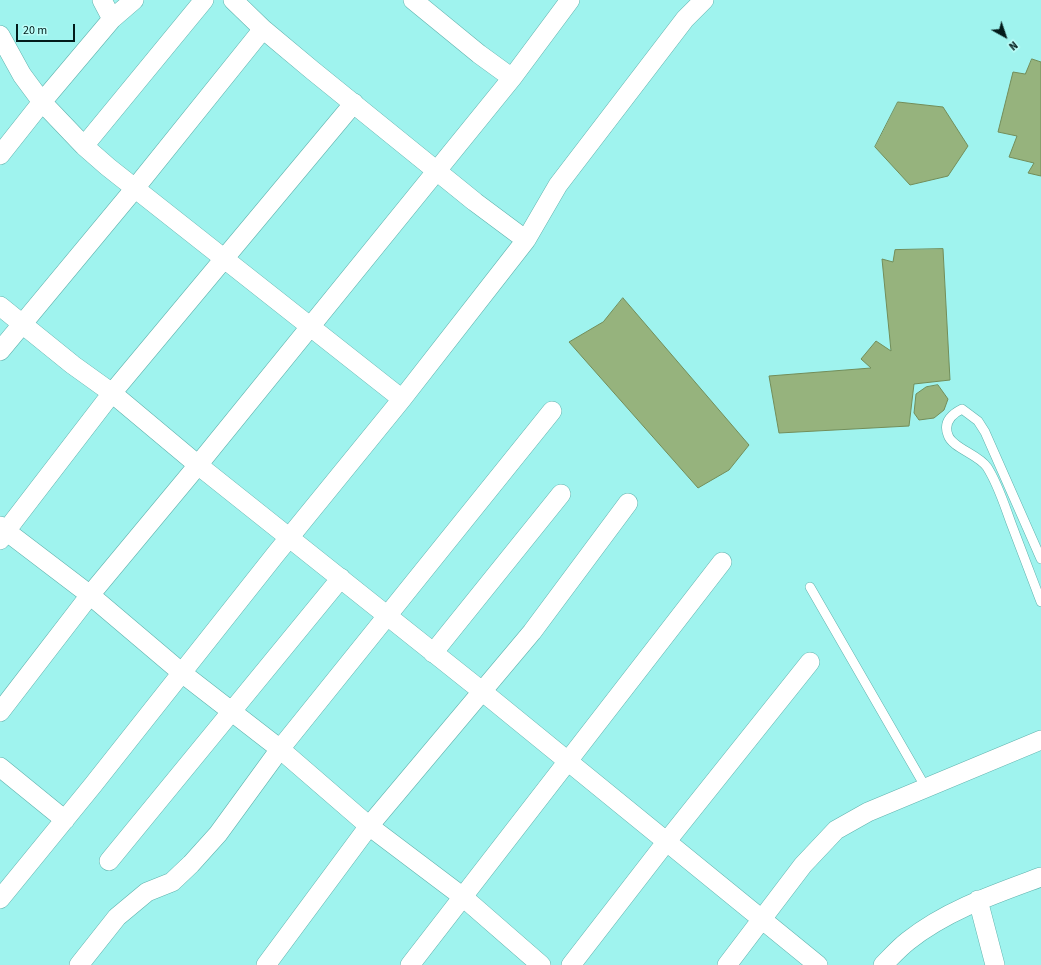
<!DOCTYPE html>
<html>
<head>
<meta charset="utf-8">
<style>
  body { margin:0 }
  #map { position:relative; width:1041px; height:965px; overflow:hidden; background:#9ff3ee; font-family:"Source Sans 3",sans-serif }
  canvas { display:block }
  .north { position:absolute; left:985px; top:16px; width:40px; height:40px; -webkit-text-stroke:3px #bcfdf8; paint-order:stroke; rotate:140deg; font-size:11px; font-weight:700; line-height:16px; text-align:center; color:#021b1a }
  .north::after { content:''; display:block; margin:auto; width:14px; height:18px; background:#021b1a; clip-path:polygon(50% 0,100% 100%,50% 72%,0 100%) }
  .scale { position:absolute; left:16px; top:24px; width:59px; height:18px; box-sizing:border-box; border:2px solid #021b1a; border-top:0; padding-left:5px; font-size:12px; line-height:14px; white-space:nowrap; color:#021b1a; -webkit-text-stroke:3px #bcfdf8; paint-order:stroke }
</style>
</head>
<body>
<div id="map">
<canvas width="1041" height="965"></canvas>
<div class="north">N</div>
<div class="scale">20 m</div>
</div>
<script>
const context = document.querySelector('canvas').getContext('2d');
context.lineJoin = 'round';
function fill(path, color) { context.fillStyle = color; context.fill(path, 'evenodd'); }
function strokePath(path, color, width, dash) { context.strokeStyle = color; context.lineWidth = width; context.lineCap = dash ? 'butt' : 'round'; context.setLineDash(dash || []); context.stroke(path); }
const building = new Path2D(`
  M1032,59l9,3v114l-13,-3 6,-10 -25,-6 8,-21 -19,-4 15,-60 12,2z
  M898,102l45,5 25,39 -20,30 -38,9 -35,-38z
  M943,249l7,131 -36,4 -5,42 -130,7 -10,-57 102,-8 -10,-9 15,-18 15,10 -9,-92 11,3 2,-12z
  M623,298l126,147 -20,25 -31,18 -129,-146 34,-20z
  M938,385l10,14 -4,11 -10,8 -15,2 -5,-7 2,-19 10,-7z`);
const service = new Path2D(`
  M1041,559l-56,-127 -7,-11 -16,-12c-10,5 -19,13 -14,26 4,13 30,19 39,32 11,17 17,37 24,56 10,26 20,53 30,79
  M810,587l116,201`);
const minor = new Path2D(`
  M102,0l10,19
  M413,0l66,54 33,24 58,-78
  M0,35l22,40 20,27 70,-83 22,-19
  M84,146l120,-146
  M0,155l42,-53 42,44 24,21 294,232
  M526,240l32,-55 127,-166 19,-19
  M0,306l73,59 39,28 86,72 285,227 335,273
  M0,351l136,-164 127,-158
  M0,526l6,5 106,-138 242,-290
  M0,540l6,-9 84,64 92,78 98,76 89,77 94,71 78,68
  M433,653l128,-159
  M0,712l90,-117 108,-130 314,-387
  M0,767l65,53
  M109,861l232,-283
  M0,899l93,-114 182,-230 127,-156 124,-159 -51,-38 -163,-132 -49,-41 -30,-29
  M978,900l17,65
  M79,965l38,-48 30,-25 25,-10 19,-18 27,-30 62,-85 272,-338
  M266,965l103,-139 163,-194 96,-129
  M410,965l312,-403
  M571,965l96,-124 143,-179
  M727,965l76,-100 33,-35 32,-18 173,-72
  M883,965c8,-8 16,-17 25,-24 39,-31 87,-47 133,-64`);
fill(building, '#96b37d');
strokePath(building, '#728d59', 1);
strokePath(service, '#5fb2ad', 10);
strokePath(minor, '#5fb2ad', 20);
strokePath(service, '#fff', 9);
strokePath(minor, '#fff', 19);
</script>
</body>
</html>
